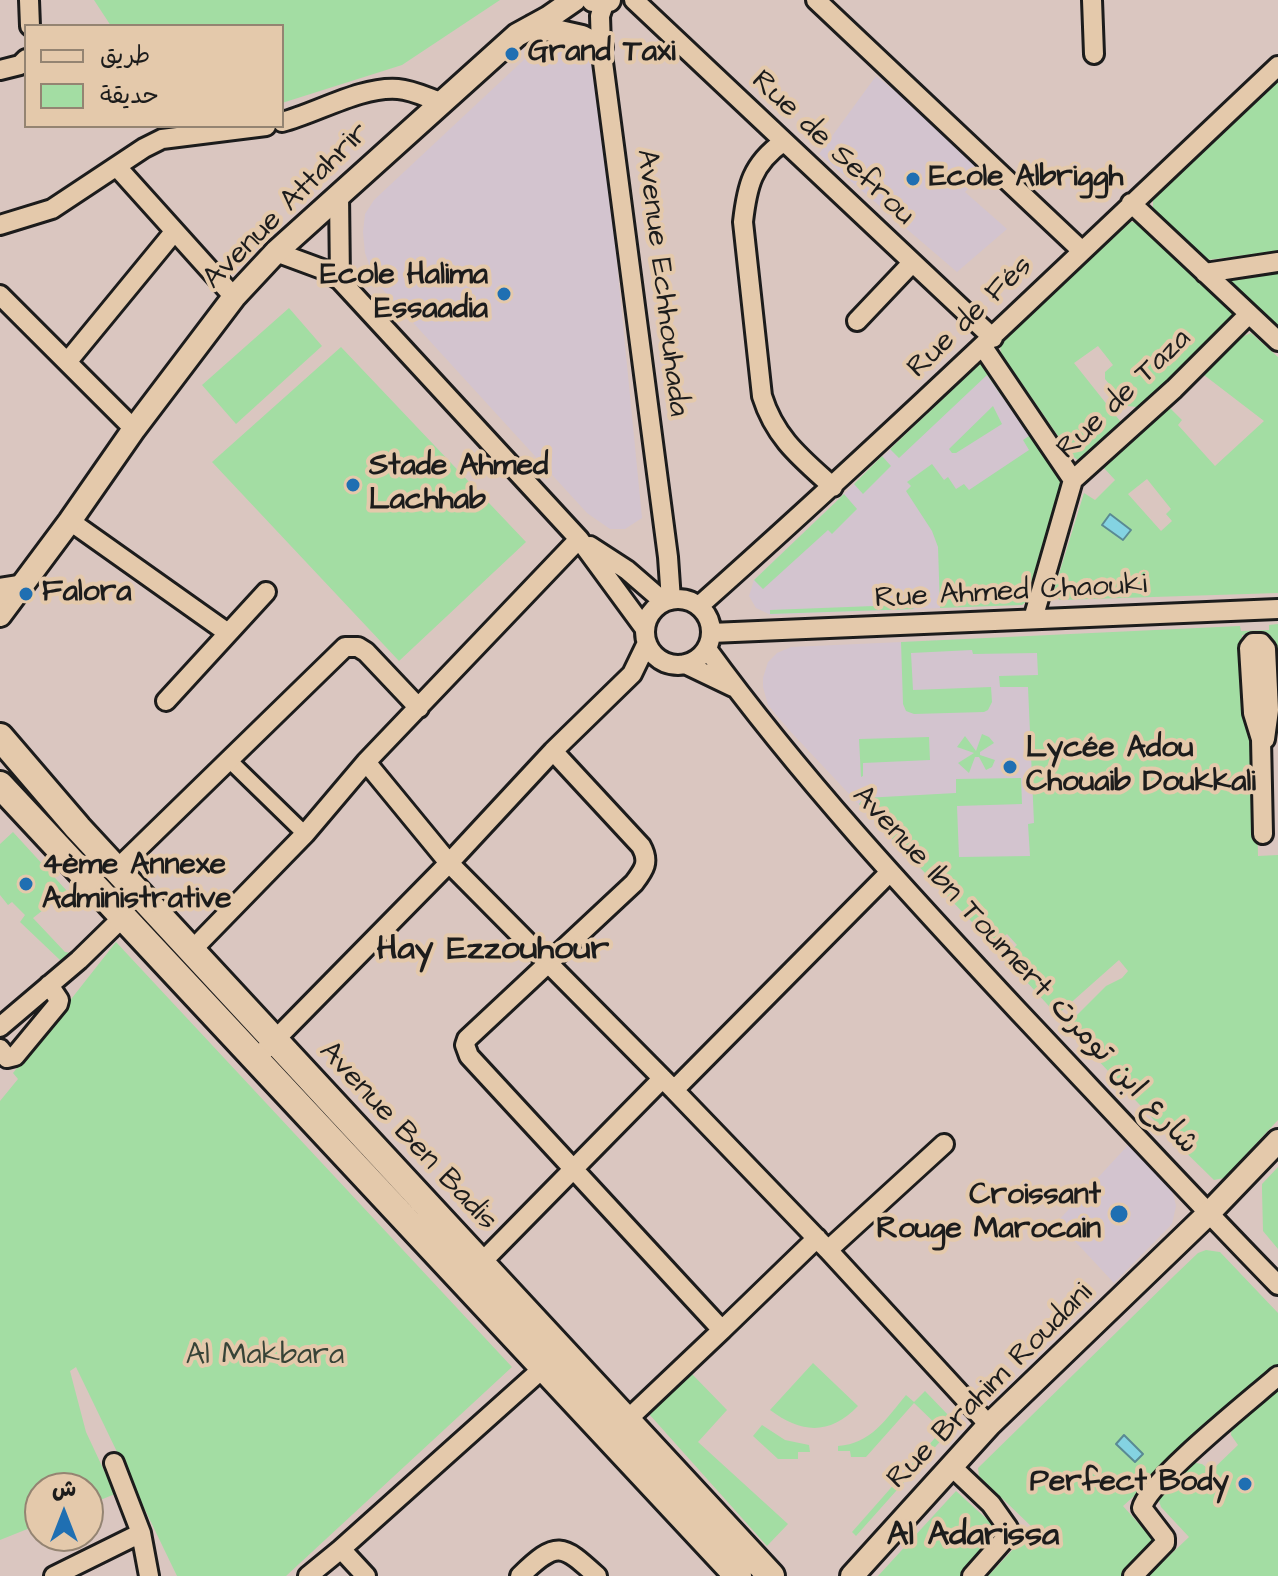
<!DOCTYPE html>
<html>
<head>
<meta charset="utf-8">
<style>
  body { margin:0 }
  #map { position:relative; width:1278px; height:1576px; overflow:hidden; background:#dac6c0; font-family:"Architects Daughter","Playpen Sans Arabic",sans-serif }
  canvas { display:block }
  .legend { position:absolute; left:24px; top:24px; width:260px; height:104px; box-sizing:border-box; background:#e4c9ab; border:2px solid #948472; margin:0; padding:10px 14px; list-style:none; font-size:24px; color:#1c1c1c }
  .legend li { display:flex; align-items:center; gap:16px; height:40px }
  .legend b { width:40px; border:2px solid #948472 }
  .north { position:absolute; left:24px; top:1472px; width:80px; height:80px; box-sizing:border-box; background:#e4c9ab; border:2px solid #948472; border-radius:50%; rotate:0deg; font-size:22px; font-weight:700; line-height:32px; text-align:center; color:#1c1c1c }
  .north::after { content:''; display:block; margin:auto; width:28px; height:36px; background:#1f6fb2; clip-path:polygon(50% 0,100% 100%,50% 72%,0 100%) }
</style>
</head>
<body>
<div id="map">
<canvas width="1278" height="1576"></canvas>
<ul class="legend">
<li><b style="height:10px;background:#e4c9ab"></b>طريق</li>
<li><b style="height:22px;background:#a3dda3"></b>حديقة</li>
</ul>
<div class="north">ش</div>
</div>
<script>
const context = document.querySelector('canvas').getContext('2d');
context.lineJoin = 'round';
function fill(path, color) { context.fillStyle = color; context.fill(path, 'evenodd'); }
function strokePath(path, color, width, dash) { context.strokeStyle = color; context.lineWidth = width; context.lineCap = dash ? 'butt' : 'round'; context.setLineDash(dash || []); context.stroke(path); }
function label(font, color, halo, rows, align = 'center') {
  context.font = font + ' "Architects Daughter","Playpen Sans Arabic",sans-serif'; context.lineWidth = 8; context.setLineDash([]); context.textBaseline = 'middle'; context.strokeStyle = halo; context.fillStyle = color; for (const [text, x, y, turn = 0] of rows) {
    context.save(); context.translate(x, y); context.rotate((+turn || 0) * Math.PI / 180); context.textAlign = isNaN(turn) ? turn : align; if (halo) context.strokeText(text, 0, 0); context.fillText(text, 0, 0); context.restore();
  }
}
const built = new Path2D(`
  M544,41h20l21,11 13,18 44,448 -17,11h-15l-23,-16 -212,-232 -10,-28 -2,-21 2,-18 9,-14z
  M876,76l114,90 -25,26 42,37 -50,43 -138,-118z
  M983,361l60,84 -68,51 -38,-11 3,123 -169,7 -15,-7 -7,-12 5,-16z
  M1191,629l8,228 -285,6 -125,-133 -21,-25 -5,-18v-9l5,-16 9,-9 14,-6z
  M1129,1144l42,42 5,20 -4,18 -58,59 -57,-61z`);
const green = new Path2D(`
  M94,0h406l-98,65 -120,38v-77h-171z
  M1278,82v169l-71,9 -54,-48v-12z
  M1130,222l13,1 90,87 -1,11 -88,87 -16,-2 -23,-27v-7l8,-7 -15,-19 -24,17 46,58 1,4 -42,36 -8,-6 -70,-102 -1,-8z
  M1278,269v58l-49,-45 4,-6z
  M289,308l33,38 -86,78 -34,-39z
  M1251,333l27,24v236l-218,7 -6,-5v-5l30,-97 11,7 20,-20 -11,-12 66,-60 12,12 -4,5 37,41 49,-45 -60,-46 35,-37zM1147,479l24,30 -5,5 6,7 -11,10 -33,-37z
  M341,347l185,195 -127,119 -187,-199z
  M983,361l23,29 -5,5 -14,-20 -88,83 -9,-9z
  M993,406l9,18 -46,29h-4l-3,-4z
  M1032,434l33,42 -35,123 -8,6 -82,3 -2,-61 -6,-16 -26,-40 5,-5 -4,-4 25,-18 12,16 4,-3 8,12 8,-5 5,6 60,-40 -6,-10z
  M882,456l9,10 -28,28 -9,-10z
  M844,494l13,15 -25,25 -4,-4 -65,59 -9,-9z
  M900,605l15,4 -145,5v-4z
  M1278,624v92l-4,-2 -4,-80 -28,1 4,72 9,29 3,120 20,-1v265l-54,58 -10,2 -46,-45 -102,-109 40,-40 16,-8 6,-7 -9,-11 -62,55 -53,-58 13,-12 -10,-11 -13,11 -135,-141 5,-6 92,-5v-14l65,-1 1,26 -65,2 2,51 71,-1 -2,-32 6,-1 -6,-136h-28l-1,-11 39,-1 -1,-22 -64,1 -1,-4 -61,3 2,37 78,-3 1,15 -4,8 -4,2 -70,2 -8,-3 -3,-7 -2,-62 339,-16 1,5 28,-1v-5z
  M982,734l7,3 5,6 -14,9v3l15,5 -3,7 -6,3 -7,-13h-4l-6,16 -11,-10 16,-10 -17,-6 8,-11 11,15z
  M929,737l1,23 -67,3v13l-2,1 -2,-38z
  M13,832l54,59 -34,27 32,34 6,1 -10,8 -41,-39 5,-7 -13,-13 -4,3 -8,-10v-51z
  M116,942l396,425 -226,209h-109l-101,-209 -6,4 16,61 29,62 -27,11v-17h-48v36l-40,16v-439l18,-22 -5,-6z
  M1278,1167v82l-15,-18 -1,-41v-6z
  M1206,1250l14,2 58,61v54l-155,139 35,39 -32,31h-138l45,-48 -54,-52 -1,-8 198,-194 22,-21z
  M813,1363l45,43c-28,29 -56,28 -88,4z
  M692,1374l35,36 -29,32 90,82 -21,22 -118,-132z
  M1278,1385v191h-130l41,-39 -28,-30 -4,-12 33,-33 12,2 9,7 27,-26 -7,-10 1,-10z
  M925,1391l27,28 1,8 -97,109 -4,-4 90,-102 -28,-27 -48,54h-15l-1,-6h-12v-5c33,-2 48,-27 68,-51l8,7z
  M762,1425l23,15 24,5 1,7h-12v7h-20l-25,-23z
  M956,1491l44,40 -34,45h-88z`);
const water = new Path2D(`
  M1110,514l21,16 -8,10 -21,-15z
  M1124,1435l19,19 -8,8 -19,-18z`);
const pedestrian = new Path2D(`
  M229,760l76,74`);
const minor = new Path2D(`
  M29,0l1,26
  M634,0l359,338
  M816,0l265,250
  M1092,0l2,54
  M605,1l-5,15 1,31 67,510 3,43
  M0,70l20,-5 6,-6
  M282,122c35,-9 79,-36 116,-33 14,1 28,8 42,13
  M783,142c-31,22 -36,44 -40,80l19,174c13,42 39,62 71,91
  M117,167l117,130
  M339,194l1,86
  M1131,203l147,138
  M0,225l52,-16 92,-61 18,-9 104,-13
  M276,252l46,17 18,11 239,259 66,90
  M1205,273l73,-11
  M0,295l134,134
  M857,321l55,-58
  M983,347l90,133
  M68,361l106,-129
  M70,521l158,112
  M590,546l37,24 37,32
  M645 632a33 33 0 1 1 66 0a33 33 0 1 1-66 0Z
  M699,606c197,-175 387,-359 579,-540
  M1033,619l40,-139 101,-91 74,-74
  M711,633l567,-24
  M707,649c94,129 203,246 312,363 86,91 171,183 259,273
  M685,664l48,23
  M166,701l100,-109
  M553,751l88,95c9,16 3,24 -7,37l-167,156 -2,6 4,11 253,274 95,-92
  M366,762l83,101 225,227
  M1263,834l-2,-95 -8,-26 -4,-65 4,-5h8l5,6 3,61 -4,29
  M116,870l229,-223h13l8,5 53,56
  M889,873l-215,217 154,160 161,175
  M192,950l113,-116 61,-72 213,-223
  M0,1027l79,-67 44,-43
  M0,1049l7,9 8,-2 43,-52 1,-4 -10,-15
  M266,1049l183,-186 104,-112 79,-77 15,-31
  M828,1250l116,-106
  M480,1264l182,-185
  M627,1420l95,-90
  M114,1463l27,70 8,43
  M951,1466l40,38 17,24 -5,13 -31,35
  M341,1549l25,27
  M54,1576l87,-43
  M308,1576l33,-27 210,-188
  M520,1576c37,-36 42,-32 77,0
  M1133,1576l32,-33v-5l-23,-30c5,-26 111,-110 136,-132`);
const tertiary = new Path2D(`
  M593,0h16
  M533,26l49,11 19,10
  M0,615l70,-94 64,-92 100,-132 42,-45 241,-217 31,-17 26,-18
  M852,1576l137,-151 219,-211 70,-73`);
const secondary = new Path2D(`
  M0,592l18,-3
  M0,737l78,91 693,748
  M0,785l738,791`);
const markers = [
  [512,54,8,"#1f6fb2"],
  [913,179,8,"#1f6fb2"],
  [504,294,8,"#1f6fb2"],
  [353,485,8,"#1f6fb2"],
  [26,594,8,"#1f6fb2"],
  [1010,767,8,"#1f6fb2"],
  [26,884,8,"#1f6fb2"],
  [1119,1214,10,"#1f6fb2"],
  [1245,1484,8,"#1f6fb2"]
];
const poiNames = [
  ["Grand Taxi",528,54],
  ["Ecole Albriggh",929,179],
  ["Ecole Halima",488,277,"right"],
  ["Essaadia",488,311,"right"],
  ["Stade Ahmed",369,468],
  ["Lachhab",369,502],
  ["Falora",42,594],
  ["Lycée Adou",1026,750],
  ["Chouaib Doukkali",1026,784],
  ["4ème Annexe",42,867],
  ["Administrative",42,901],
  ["Croissant",1101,1197,"right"],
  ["Rouge Marocain",1101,1231,"right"],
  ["Perfect Body",1229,1484,"right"]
];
const streetNames = [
  ["Rue de Sefrou",832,149,43],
  ["Avenue Attahrir",287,207,-45],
  ["Avenue Echhouhada",661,283,83],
  ["Rue de Fés",971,318,-44],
  ["Rue de Taza",1125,395,-44],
  ["Rue Ahmed Chaouki",1011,593,-3],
  ["Avenue Ibn Toumert شارع ابن تومرت",1024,971,47],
  ["Avenue Ben Badis",407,1137,47],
  ["Rue Brahim Roudani",991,1387,-45]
];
const parkNames = [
  ["Al Makbara",265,1357]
];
const quarterNames = [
  ["Hay Ezzouhour",493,951],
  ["Al Adarissa",973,1537]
];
fill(built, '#d3c4cf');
fill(green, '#a3dda3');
fill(water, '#84d3e2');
strokePath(water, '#5a8a93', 2);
strokePath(pedestrian, '#1c1c1c', 20);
strokePath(minor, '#1c1c1c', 24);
strokePath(tertiary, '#1c1c1c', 28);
strokePath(secondary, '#1c1c1c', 32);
strokePath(pedestrian, '#e4c9ab', 14);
strokePath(minor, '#e4c9ab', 18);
strokePath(tertiary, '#e4c9ab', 22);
strokePath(secondary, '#e4c9ab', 26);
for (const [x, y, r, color] of markers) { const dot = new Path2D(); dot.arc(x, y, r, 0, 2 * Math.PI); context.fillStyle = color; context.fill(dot); strokePath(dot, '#e4c9ab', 3); }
label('bold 30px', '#1c1c1c', '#e4c9ab', poiNames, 'left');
label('30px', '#1c1c1c', '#e4c9ab', streetNames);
label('30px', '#374337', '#e4c9ab', parkNames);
label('bold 34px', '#1c1c1c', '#e4c9ab', quarterNames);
</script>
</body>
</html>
